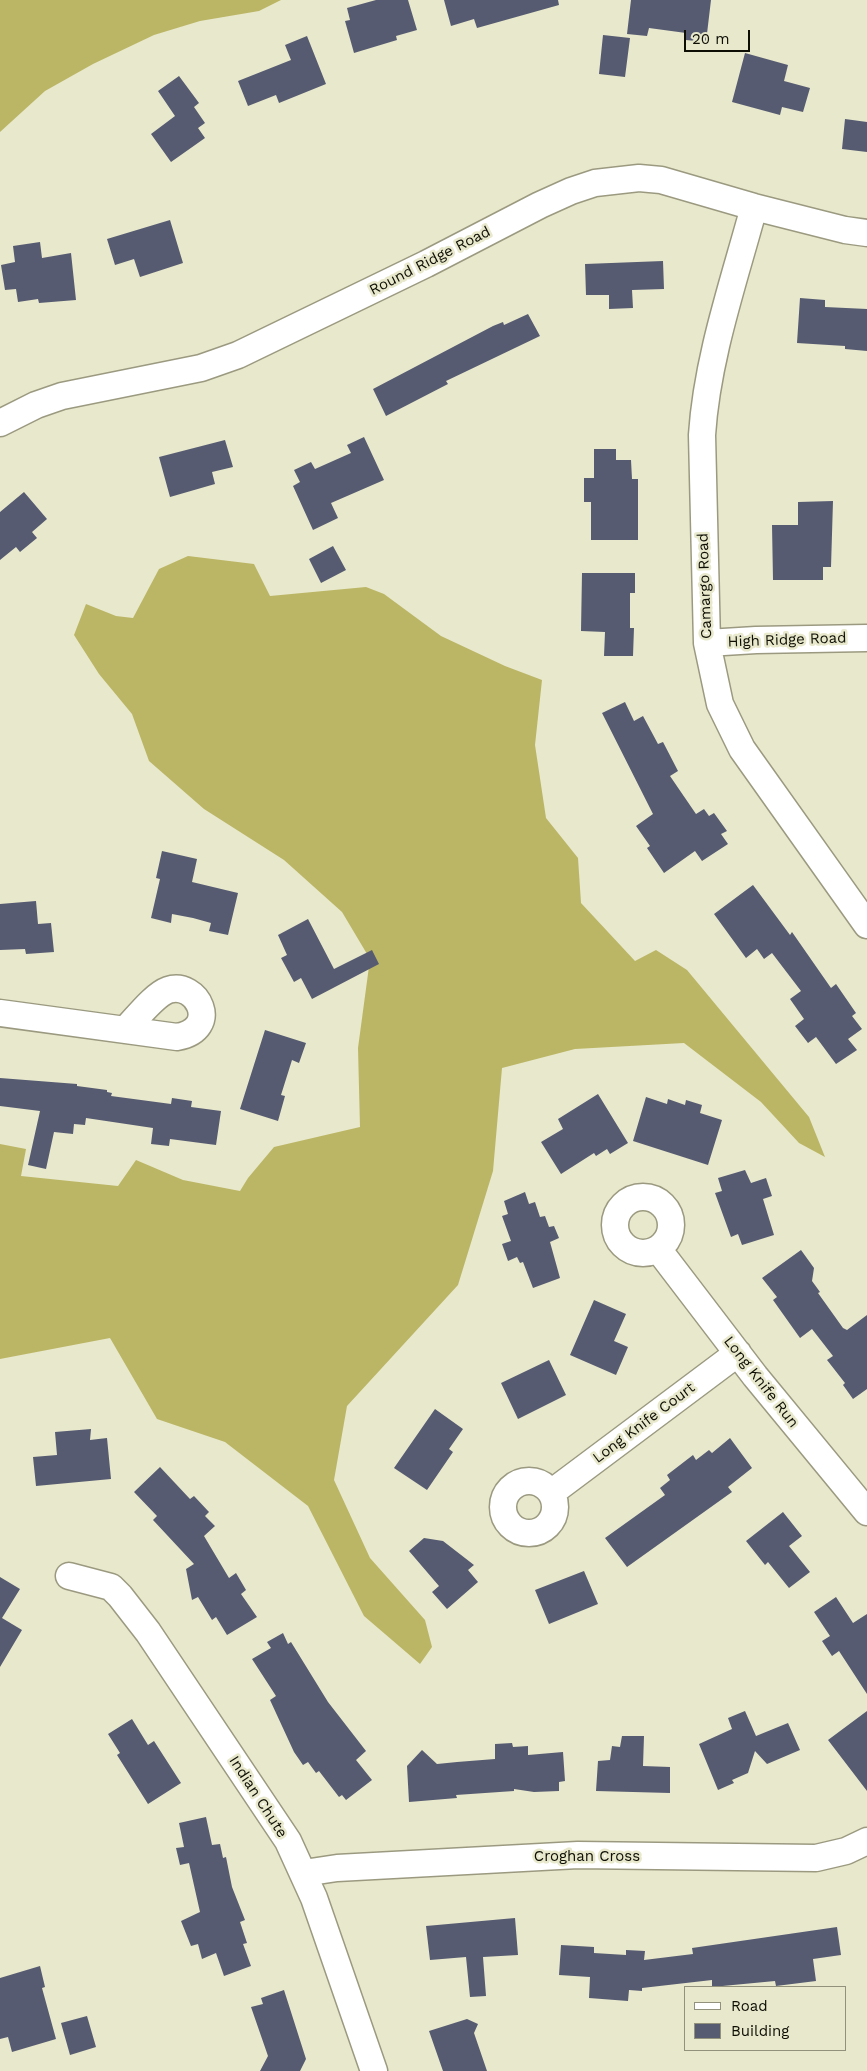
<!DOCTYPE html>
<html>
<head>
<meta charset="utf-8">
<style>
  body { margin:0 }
  #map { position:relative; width:867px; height:2071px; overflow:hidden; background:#e8e8cc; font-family:"Work Sans",sans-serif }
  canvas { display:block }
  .legend { position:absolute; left:684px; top:1986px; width:162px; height:65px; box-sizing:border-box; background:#e8e8cc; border:1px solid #91917c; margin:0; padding:6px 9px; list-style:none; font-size:15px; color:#0e0e05 }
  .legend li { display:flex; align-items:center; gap:10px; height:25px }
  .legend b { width:25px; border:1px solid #91917c }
  .scale { position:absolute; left:684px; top:30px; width:66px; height:22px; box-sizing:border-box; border:2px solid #0e0e05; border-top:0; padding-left:6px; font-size:15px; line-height:18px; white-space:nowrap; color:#0e0e05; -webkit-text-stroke:4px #e8e8cc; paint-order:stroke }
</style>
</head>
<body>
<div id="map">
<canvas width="867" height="2071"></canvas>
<ul class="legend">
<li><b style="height:6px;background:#fff"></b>Road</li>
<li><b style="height:14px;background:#565b71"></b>Building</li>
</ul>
<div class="scale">20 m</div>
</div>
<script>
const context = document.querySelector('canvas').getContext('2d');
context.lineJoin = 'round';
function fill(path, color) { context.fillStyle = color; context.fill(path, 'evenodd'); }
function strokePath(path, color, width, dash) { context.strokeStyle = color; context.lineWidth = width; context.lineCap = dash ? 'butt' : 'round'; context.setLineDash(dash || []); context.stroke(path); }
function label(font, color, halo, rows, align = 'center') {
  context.font = font + ' "Work Sans",sans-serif'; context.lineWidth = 5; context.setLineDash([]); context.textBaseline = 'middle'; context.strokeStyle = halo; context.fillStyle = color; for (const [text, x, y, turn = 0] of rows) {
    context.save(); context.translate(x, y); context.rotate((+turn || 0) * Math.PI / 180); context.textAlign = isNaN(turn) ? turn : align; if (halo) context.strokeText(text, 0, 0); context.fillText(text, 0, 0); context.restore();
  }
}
const forest = new Path2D(`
  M0,0h281l-22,11 -59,10 -46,14 -61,29 -48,27 -45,41z
  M188,556l66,8 16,32 96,-9 18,7 57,42 64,30 37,14 -7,65 11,73 32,40 3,45 54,58 21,-11 31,20 122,147 16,40 -26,-14 -38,-41 -77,-59 -109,6 -73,19 -9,103 -35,114 -111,121 -13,74 36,78 55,62 7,27 -12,17 -56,-48 -56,-110 -83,-64 -68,-23 -47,-81 -110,21v-215l26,5 -5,27 97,10 18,-26 47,20 57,11 8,-13 26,-31 86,-20 -2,-79 12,-89 -28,-47 -58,-52 -80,-51 -55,-48 -17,-47 -33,-40 -25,-39 12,-31 30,12 17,2 26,-49z`);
const building = new Path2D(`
  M376,0h32l9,30 -21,6 1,4 -43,13 -9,-32 5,-1 -3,-12z
  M444,0h114l1,5 -82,23 -3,-9 -23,7z
  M631,0h80l-5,42 -20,-2v-7l-37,-5 -2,8 -20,-2z
  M603,35l27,3 -5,39 -26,-3z
  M307,36l19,48 -47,19 -3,-8 -28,11 -10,-25 53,-21 -6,-15z
  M745,53l43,12 -4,16 26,7 -7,24 -21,-5 -2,8 -48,-13z
  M179,76l20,27 -5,4 11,16 -7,5 7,10 -34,24 -20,-28 24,-18 -17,-25z
  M845,119l22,3v30l-25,-3z
  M170,220l13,43 -43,14 -6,-18 -19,6 -8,-26z
  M40,242l2,16 29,-5 5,47 -37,3 -1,-4 -20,3 -2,-13 -11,1 -4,-25 14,-3 -2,-16z
  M663,261l1,28 -32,1 1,18 -24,1v-14h-23l-1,-31z
  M800,298l25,2v7l42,2v42l-22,-2v-3l-48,-3z
  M528,314l12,22 -94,45 2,3 -62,32 -13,-27 120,-63 10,-4 1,3z
  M364,437l20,43 -53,23 7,15 -25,12 -20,-44 7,-4 -6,-12 17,-8 4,7 36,-16 -4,-8z
  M225,440l8,27 -21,5 3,12 -45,13 -11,-40z
  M594,449h22v11h15l1,19h6v61h-47v-38h-7v-24h10z
  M24,492l23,27 -15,13 5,6 -17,14 -4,-5 -16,13v-48z
  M833,501l-2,66h-8v13h-50l-1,-55h26v-23z
  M333,546l13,24 -25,13 -12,-24z
  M582,573h53v20h-5v35h4l-1,28h-29l1,-24 -24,-1z
  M625,702l9,19 9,-5 15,28 5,-2 15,29 -8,5 26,38 8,-5 5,7 5,-3 13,18 -6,3 7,10 -26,17 -7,-10 -31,22 -17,-25 3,-2 -14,-20 17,-12 -51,-101z
  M162,851l35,8 -5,23 46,11 -10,42 -19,-4 2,-8 -18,-5 -21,-4 -1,9 -20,-5 9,-39 -4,-1z
  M753,885l37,50 2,-3 39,56 5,-4 20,29 -4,3 10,13 -14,10 9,11 -21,14 -20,-27 -8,6 -13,-17 9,-7 -14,-20 11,-8 -29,-38 -8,6 -7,-10 -11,9 -32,-44z
  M36,901l2,23 13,-1 3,29 -28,2 -1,-5 -25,1v-46z
  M308,919l26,50 38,-19 7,14 -67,35 -11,-21 -7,4 -13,-24 6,-3 -9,-20z
  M265,1030l41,13 -7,20 -7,-3 -11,35 4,1 -7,25 -38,-12z
  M0,1078l77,6v2l30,4v2l5,1 -1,3 60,8 1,-6 20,3 -1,6 30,4 -5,34 -46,-6 -1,7 -18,-2 2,-16 -67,-10 -1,7 -11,-1 -1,10 -19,-2 -8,37 -18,-4 12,-54 -40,-5z
  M598,1094l30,49 -18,11 -3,-5 -11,7 -2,-3 -33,21 -20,-32 22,-13 -5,-10z
  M646,1097l21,7 1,-5 17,6 1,-5 16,5 -2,8 22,7 -14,45 -75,-24z
  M745,1170l6,13 15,-5 6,18 -9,3 11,36 -32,10 -4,-11 -7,3 -16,-44 7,-2 -4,-13z
  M525,1192l4,12 6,-2 5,15 5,-1 4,11 5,-1 5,12 -9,4 10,36 -27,10 -10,-26 -3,1 -3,-6 -9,4 -6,-17 9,-3 -9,-25 6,-2 -4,-13z
  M801,1250l13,18 -2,13 8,11 -2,1 25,35 4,2 20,-15v74l-14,10 -10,-14 2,-2 -18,-23 6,-4 -21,-27 -12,9 -27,-38 4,-3 -15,-19z
  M594,1300l32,14 -12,27 14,6 -12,28 -46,-20z
  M549,1360l17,35 -48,24 -17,-36z
  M435,1409l28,20 -14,20 4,3 -26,38 -33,-22z
  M91,1429l-1,11 17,-2 4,41 -75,7 -3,-29 24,-2 -2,-23z
  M730,1438l22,30 -24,19 4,5 -105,75 -22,-29 60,-43 -5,-7 10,-8 -3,-5 26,-20 3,5 13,-10 3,3z
  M160,1467l30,32 4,-3 15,16 -4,4 10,10 -11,10 25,42 7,-5 10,17 -5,4 16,23 -30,18 -11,-18 -4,3 -14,-23 -6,3 -6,-31 8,-5 -41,-44 4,-4 -23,-24z
  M783,1512l19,24 -13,10 21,26 -21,16 -21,-26 -3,3 -19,-24z
  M424,1538l19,3 31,24 -6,5 10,12 -31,27 -15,-17 7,-6 -30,-35z
  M584,1571l14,33 -49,20 -14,-34z
  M0,1577l20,12 -18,29 20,12 -22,37z
  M836,1597l17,26 14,-9v80l-28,-43 -7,5 -10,-15 8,-5 -16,-24z
  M283,1633l5,11 3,-2 37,60 38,49 -10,9 16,20 -26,20 -4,-5 -3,2 -20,-26 -3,2 -8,-11 -5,3 -9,-13 -24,-52 6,-4 -24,-37 19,-11 -4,-6z
  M745,1711l11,25 32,-13 12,27 -33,14 -12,-13 -7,22 -16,7 2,3 -16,7 -19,-46 33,-15 -4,-11z
  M867,1711v80l-39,-51z
  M132,1719l16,26 6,-4 27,42 -33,21 -31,-49 3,-2 -12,-19z
  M622,1736h22l-1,30 27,1v26l-74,-2 2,-30 12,-1 2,-14 8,1z
  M512,1743l1,4 15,-1v9l35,-3 2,29 -6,1v9l-25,1 -20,-3v2l-58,4 1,3 -48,4 -2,-36 15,-16 15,14 20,-2 38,-3v-15z
  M206,1817l6,28 8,-1 3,14 3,-1 6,30 13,33 -5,2 7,21 -4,1 8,22 -27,10 -8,-23 -14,6 -4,-15 -7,2 -10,-25 19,-9 -11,-49 -9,2 -4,-17 8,-1 -5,-24z
  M515,1918l3,37 -35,2 3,39 -16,1 -4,-40 -36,3 -4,-34z
  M837,1927l4,28 -28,4 3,22 -40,5 -1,-5 -63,6v-7l-70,8v3l-13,-1 -1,11 -39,-3 1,-21 -31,-2 2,-30 33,2v6l32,2v-5l19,1 -1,9 49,-6 -1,-6z
  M40,1966l5,21 -3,1 14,51 -44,13 -4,-15 -8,2v-61z
  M284,1990l22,69 -6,12h-40l8,-15 -17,-49 12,-3 -2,-6z
  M87,2016l9,31 -26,8 -9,-32z
  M467,2019l11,5 -4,9 13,38h-44l-14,-40z`);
const minor = new Path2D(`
  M754,207c-20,74 -47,151 -52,228l5,208 13,61 22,45 125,176
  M0,423l36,-18 26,-9 139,-28 37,-13 188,-91 114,-59 31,-14 24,-8 44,-5 22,2 93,27 91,23 22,3
  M707,643l49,-3 111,-2
  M0,1013l177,24c45,-8 20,-57 -9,-47 -14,5 -32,29 -43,40
  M615 1225a28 28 0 1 1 56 0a28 28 0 1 1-56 0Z
  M658,1249l97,127 112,136
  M503 1507a26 26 0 1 1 52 0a26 26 0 1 1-52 0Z
  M551,1493l187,-140
  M69,1576l42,11 9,9 28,36 140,209 26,57 60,173
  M304,1873l33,-5 241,-13 238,3 30,-7 21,-10`);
const streetNames = [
  ["Round Ridge Road",430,261,-27],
  ["Camargo Road",705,586,-92],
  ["High Ridge Road",787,640,-2],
  ["Long Knife Run",761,1382,52],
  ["Long Knife Court",644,1423,-37],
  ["Indian Chute",258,1797,57],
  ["Croghan Cross",587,1857]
];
fill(forest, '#bbb665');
fill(building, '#565b71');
strokePath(minor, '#9b9a80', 29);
strokePath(minor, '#fff', 26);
label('15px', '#0e0e05', '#e8e8cc', streetNames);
</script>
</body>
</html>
